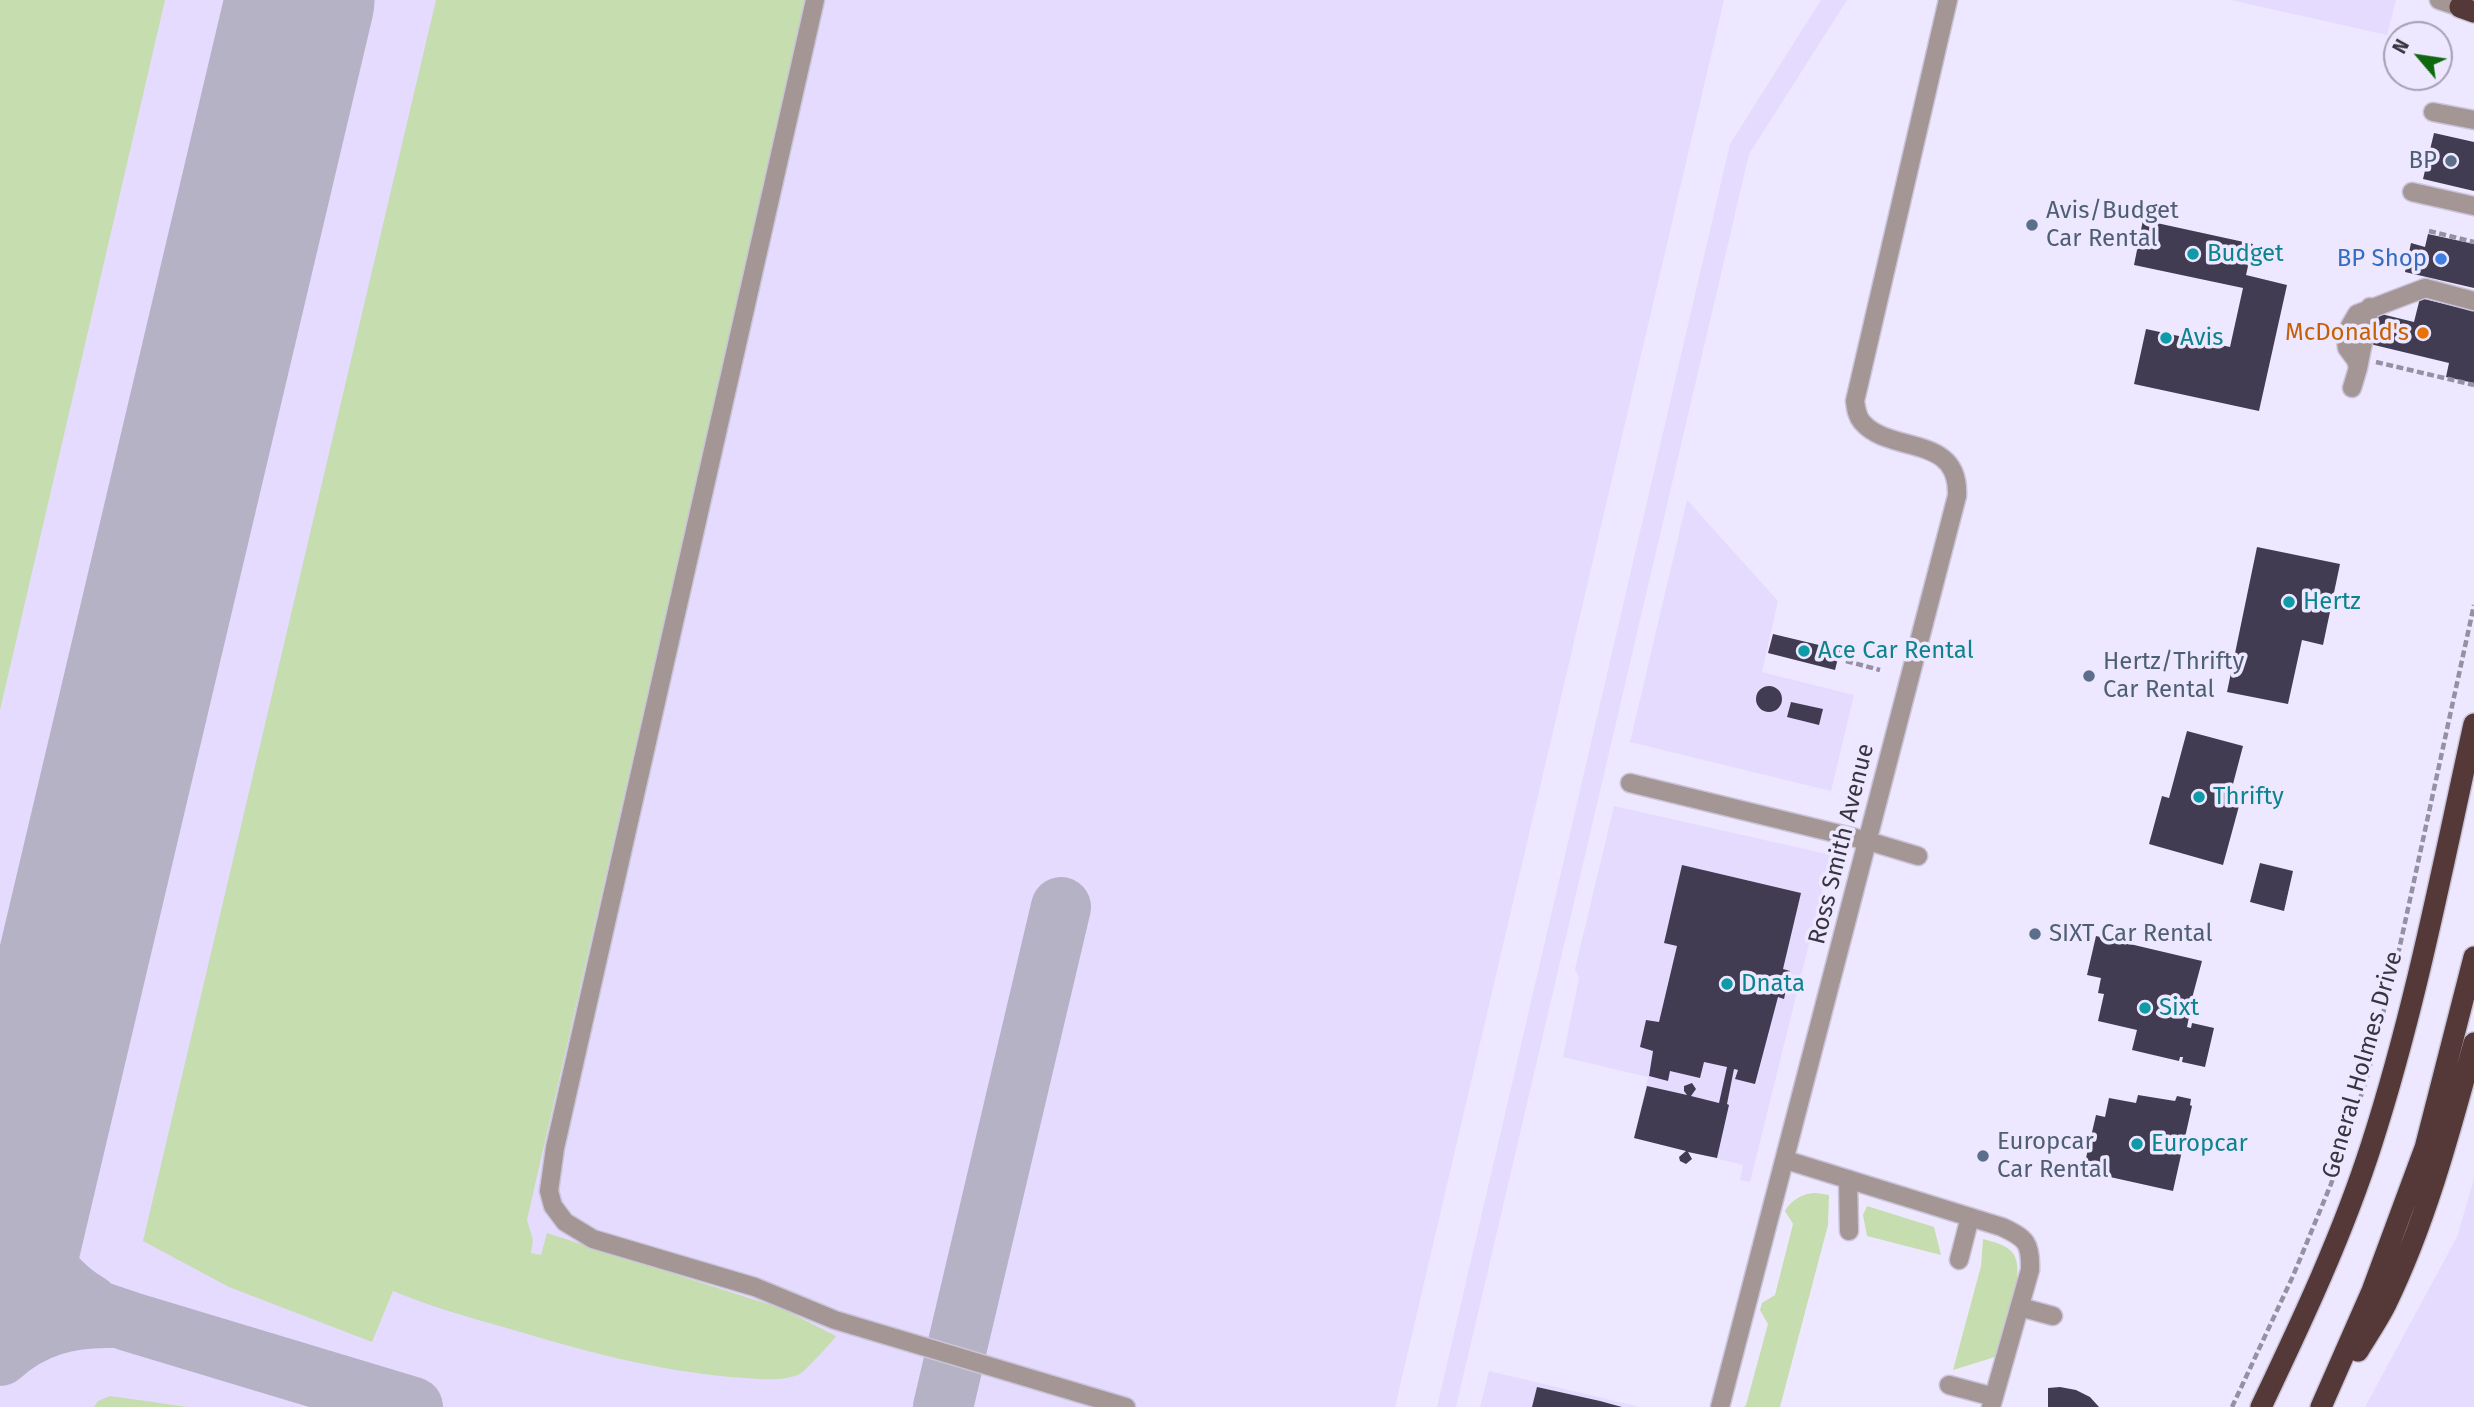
<!DOCTYPE html>
<html>
<head>
<meta charset="utf-8">
<style>
  body { margin:0 }
  #map { position:relative; width:2474px; height:1407px; overflow:hidden; background:#ede8ff; font-family:"Fira Sans",sans-serif }
  canvas { display:block }
  .north { position:absolute; left:2383px; top:21px; width:70px; height:70px; box-sizing:border-box; background:#ede8ff; border:2px solid #a5a0b3; border-radius:50%; rotate:299deg; font-size:19px; font-weight:700; line-height:28px; text-align:center; color:#383540 }
  .north::after { content:''; display:block; margin:auto; width:24px; height:32px; background:#0f680e; clip-path:polygon(50% 0,100% 100%,50% 72%,0 100%) }
</style>
</head>
<body>
<div id="map">
<canvas width="2474" height="1407"></canvas>
<div class="north">N</div>
</div>
<script>
const context = document.querySelector('canvas').getContext('2d');
context.lineJoin = 'round';
function fill(path, color) { context.fillStyle = color; context.fill(path, 'evenodd'); }
function strokePath(path, color, width, dash) { context.strokeStyle = color; context.lineWidth = width; context.lineCap = dash ? 'butt' : 'round'; context.setLineDash(dash || []); context.stroke(path); }
function label(font, color, halo, rows, align = 'center') {
  context.font = font + ' "Fira Sans",sans-serif'; context.lineWidth = 7; context.setLineDash([]); context.textBaseline = 'middle'; context.strokeStyle = halo; context.fillStyle = color; for (const [text, x, y, turn = 0] of rows) {
    context.save(); context.translate(x, y); context.rotate((+turn || 0) * Math.PI / 180); context.textAlign = isNaN(turn) ? turn : align; if (halo) context.strokeText(text, 0, 0); context.fillText(text, 0, 0); context.restore();
  }
}
const built = new Path2D(`
  M0,0h1724l-329,1407h-1395z
  M1821,0h26l-98,154 -293,1253h-19l293,-1263z
  M2231,0h165l-9,35z
  M1687,500l91,101 -16,71 92,23 -23,96 -201,-49z
  M1614,806l217,49 -81,327 -10,-2 3,-15 -109,-27 14,-61 -85,-20 16,-79 -4,-9z
  M2474,1179v228h-109l92,-170z
  M1489,1371l151,36h-160z`);
const green = new Path2D(`
  M0,0h165l-165,710z
  M436,0h370l-279,1220 6,20 -2,13 10,2 6,-22 236,76 53,27c-3,5 -32,36 -36,38 -20,9 -49,4 -70,3 -75,-7 -147,-26 -220,-48 -39,-11 -78,-22 -117,-38l-21,51 -143,-55 -86,-46z
  M1816,1193l13,2 -1,30 -48,182h-36l2,-2 22,-81 -8,-14 2,-7 13,-8 18,-71 -8,-13c6,-11 18,-18 31,-18z
  M1867,1206l67,21 7,28 -74,-19 -4,-21z
  M1983,1239c10,3 22,5 29,13 17,19 -10,82 -17,105l-42,13 28,-104z
  M110,1396l78,11h-94l4,-6z`);
const taxiway = new Path2D(`
  M280,69l16,-69
  M62,1019l-38,160c-8,51 22,99 65,125
  M0,1278l131,44 282,85
  M0,1356c32,-29 69,-39 112,-38
  M943,1407l118,-500`);
const runway = new Path2D(`
  M0,1269l300,-1269`);
const building = new Path2D(`
  M2434,133l40,9v49l-51,-12z
  M2143,220l110,24 -7,31 41,10 -28,126 -125,-27 12,-55 84,18 13,-59 -109,-23z
  M2428,234l46,10v44l-69,-16 6,-29 14,4z
  M2420,298l54,13v72l-28,-6 3,-14 -79,-19 7,-31 37,9z
  M2257,547l83,17 -17,81 -21,-5 -14,64 -61,-12z
  M1773,634l67,16 -5,20 -67,-17z
  M1756 699a13 13 0 1 1 26 0a13 13 0 1 1-26 0Z
  M1791,702l32,7 -4,16 -32,-8z
  M2187,731l56,15 -15,57 11,3 -16,59 -74,-21 13,-48 7,2z
  M2260,863l33,8 -9,40 -34,-9z
  M1682,865l119,28 -18,76 7,2 -6,28 -6,-2 -23,87 -20,-5 3,-9 -4,-1 -7,35 2,1 -12,53 -29,-6 4,7 -6,5 -6,-3 -1,-4 7,-6 -52,-13 13,-52 40,9 -3,-4v-5l8,-3 4,6 -5,7 28,7 8,-36 -23,-5 -4,16 -30,-7 -2,10 -19,-5 4,-25 -13,-4 6,-27 13,2 18,-76 -13,-3z
  M2096,936l106,25 -15,56h2l-2,10 4,1 1,-5 22,5 -9,39 -23,-5 1,-5h-3l-1,4 -47,-11 5,-20 -39,-9 6,-27 -6,-1 3,-15 -14,-3z
  M2138,1095l37,6 2,-5 14,3 -1,6 2,1 -19,85 -90,-20 13,-56 9,2 4,-19 27,5z
  M1537,1387l63,14 22,6h-90z
  M2060,1387l16,3 14,7 9,10h-51v-19z`);
const path = new Path2D(`
  M2429,231l45,11
  M2376,362l98,23
  M1846,661l34,9
  M2232,1407l61,-131 38,-92 35,-103 33,-131 75,-345`);
const minor = new Path2D(`
  M815,0l-260,1148 -6,43 4,15 12,16 28,17 162,48 80,33 291,87
  M2439,0l21,7
  M2433,112l41,8
  M2412,192l62,14
  M2358,368l12,-61
  M2352,388l6,-20 -2,-8 -9,-12 -1,-8 4,-14 7,-12 68,-26 49,13
  M1630,783l238,58 50,15
  M1786,1160l216,67c24,11 29,16 28,43l-39,137
  M1848,1179l1,52
  M1959,1260l11,-43
  M2020,1307l33,9
  M1949,1385l45,12
  M1720,1407l237,-911c3,-63 -67,-41 -95,-74 -5,-6 -6,-13 -7,-21l93,-401`);
const highway = new Path2D(`
  M2460,7l14,5
  M2358,1351c9,-15 20,-31 28,-47 40,-82 64,-173 88,-261
  M2261,1407c41,-86 82,-173 111,-264 44,-137 71,-279 102,-419
  M2321,1407l51,-116 53,-143 49,-191`);
const markers = [
  [2451,161,7,"#5c6f8a"],
  [2032,225,7,"#5c6f8a"],
  [2193,254,7,"#0f9aa8"],
  [2441,259,7,"#3f7fe0"],
  [2423,333,7,"#e8710a"],
  [2166,338,7,"#0f9aa8"],
  [2289,602,7,"#0f9aa8"],
  [1804,651,7,"#0f9aa8"],
  [2089,676,7,"#5c6f8a"],
  [2199,797,7,"#0f9aa8"],
  [2035,934,7,"#5c6f8a"],
  [1727,984,7,"#0f9aa8"],
  [2145,1008,7,"#0f9aa8"],
  [2137,1144,7,"#0f9aa8"],
  [1983,1156,7,"#5c6f8a"]
];
const serviceNames = [
  ["BP",2437,161,"right"],
  ["Avis/Budget",2046,211],
  ["Car Rental",2046,239],
  ["Hertz/Thrifty",2103,662],
  ["Car Rental",2103,690],
  ["SIXT Car Rental",2049,934],
  ["Europcar",1997,1142],
  ["Car Rental",1997,1170]
];
const cultureNames = [
  ["Budget",2207,254],
  ["Avis",2180,338],
  ["Hertz",2303,602],
  ["Ace Car Rental",1818,651],
  ["Thrifty",2213,797],
  ["Dnata",1741,984],
  ["Sixt",2159,1008],
  ["Europcar",2151,1144]
];
const shopNames = [
  ["BP Shop",2427,259]
];
const foodNames = [
  ["McDonald's",2409,333]
];
const streetNames = [
  ["Ross Smith Avenue",1842,844,-76],
  ["General Holmes Drive",2363,1065,-74]
];
fill(built, '#e4dbff');
fill(green, '#c6ddaf');
strokePath(taxiway, '#b6b2c5', 60);
strokePath(runway, '#b6b2c5', 149);
fill(building, '#423c53');
strokePath(minor, '#c9c4d9', 21);
strokePath(highway, '#c9c4d9', 24);
strokePath(path, '#9591a2', 4.5, [7, 3.5]);
strokePath(minor, '#a59696', 18);
strokePath(highway, '#543938', 21);
for (const [x, y, r, color] of markers) { const dot = new Path2D(); dot.arc(x, y, r, 0, 2 * Math.PI); context.fillStyle = color; context.fill(dot); strokePath(dot, '#ede8ff', 2.5); }
label('24px', '#4e5e75', '#ede8ff', serviceNames, 'left');
label('24px', '#0d838f', '#ede8ff', cultureNames, 'left');
label('24px', '#366cbe', '#ede8ff', shopNames, 'right');
label('24px', '#c56008', '#ede8ff', foodNames, 'right');
label('24px', '#383540', '#ede8ff', streetNames);
</script>
</body>
</html>
